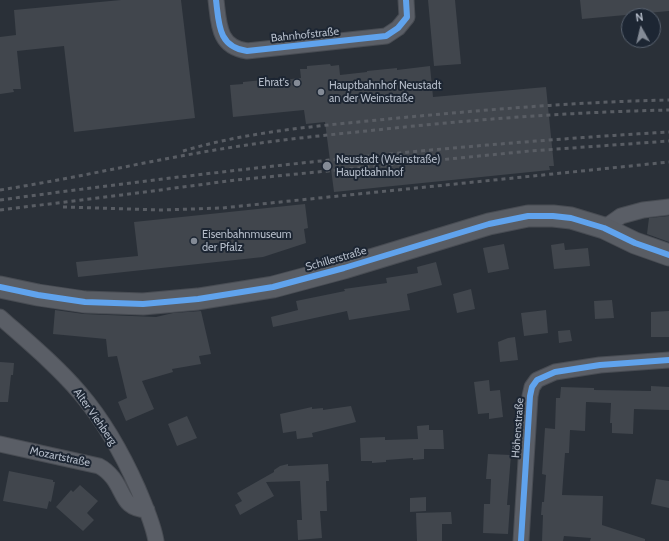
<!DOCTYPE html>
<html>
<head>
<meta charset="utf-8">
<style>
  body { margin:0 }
  #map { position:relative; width:669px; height:541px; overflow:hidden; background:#2a3038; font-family:Cabin,sans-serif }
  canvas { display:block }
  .north { position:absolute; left:621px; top:8px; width:40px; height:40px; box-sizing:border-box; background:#1d2633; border:1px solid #59626f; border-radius:50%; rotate:352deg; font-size:11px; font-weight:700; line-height:16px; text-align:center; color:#b4bcc9 }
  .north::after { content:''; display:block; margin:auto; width:14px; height:18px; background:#848b96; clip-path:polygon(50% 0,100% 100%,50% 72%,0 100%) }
</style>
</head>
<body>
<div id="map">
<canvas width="669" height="541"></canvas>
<div class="north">N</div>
</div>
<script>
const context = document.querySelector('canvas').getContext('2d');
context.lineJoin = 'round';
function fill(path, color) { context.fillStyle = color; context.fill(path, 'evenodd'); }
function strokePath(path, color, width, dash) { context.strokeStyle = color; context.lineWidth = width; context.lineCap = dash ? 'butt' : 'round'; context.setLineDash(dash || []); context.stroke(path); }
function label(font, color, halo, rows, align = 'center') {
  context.font = font + ' Cabin,sans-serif'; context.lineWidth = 4; context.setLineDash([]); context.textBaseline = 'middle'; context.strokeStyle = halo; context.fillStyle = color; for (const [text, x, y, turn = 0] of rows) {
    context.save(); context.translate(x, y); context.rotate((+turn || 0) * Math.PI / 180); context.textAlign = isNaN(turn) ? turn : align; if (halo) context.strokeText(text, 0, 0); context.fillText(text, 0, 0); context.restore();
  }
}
const building = new Path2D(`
  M121,0h60l14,118 -121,14 -10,-86 -47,5 4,38h-8l1,3 -14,2v-57l16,-2 -2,-25z
  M428,0h27l6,64 -27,2z
  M580,0h89v11l-87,8z
  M330,64l1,2 8,-1 1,10 27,-3v-1l30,-3v2l33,-4 3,31 113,-10 8,79h-5l1,4 -216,22 -9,-70 -19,2 -2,-14 -71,7 -3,-32 13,-1v-2l29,-3v2l29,-3 -1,-9h7v-3z
  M305,204l3,24 -4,1 2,14 -43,14 -185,20 -2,-15 62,-6 -4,-34z
  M669,216v26l-22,-8 2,-16z
  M564,243l1,7 23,-2 2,18 -36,3 -3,-24z
  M504,244l5,25 -21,4 -5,-25z
  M436,262l6,23 -35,9 3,16 -61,10 -2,-9 -74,16 -2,-10 27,-7 -2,-9 49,-10 -1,-2 43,-6 -1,-5 32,-5 -1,-6z
  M471,289l4,20 -18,4 -4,-19z
  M612,300l2,18 -19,1 -1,-18z
  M55,310l29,4 72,3 17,-4 28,-2 10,43 -12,2 2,8 -29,5 1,3 -31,9 12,28 -28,12 -8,-19 9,-4 -10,-42 -9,1 -2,-18 -53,-5z
  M546,310l2,23 -24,3 -3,-23z
  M669,311v26h-18v-25z
  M570,330l2,11 -13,2 -1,-12z
  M515,337l3,23 -18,2 -2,-20 10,-4z
  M0,362l14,1 -1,12h-2l-3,27h-8z
  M489,380l1,11 10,-1 3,27 -14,2v-6l-11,1 -4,-32z
  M651,386l18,1v23l-35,-1 -1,25 -21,-1v-10h-2l1,-20 -25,-1 -1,29 -15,-1 -1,23h-4l-3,42 41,1 -1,29 43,14v2h-55l1,-3 -27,-2 -1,5h-21l1,-26h-2l1,-13h2l2,-27 -4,-1 3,-46 10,1 1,-31h4l1,-11 33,1v2l57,1z
  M351,406l5,16 -44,11 1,4 -16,2 -1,-8 -13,2 -3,-19 32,-7v2l11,-1v2z
  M187,416l10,22 -20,8 -9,-22z
  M429,425v5h14l1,19h-20v10l-11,1v-2l-27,2v2l-14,1v-2h-11l-1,-23 25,-1v3l33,-1 -1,-13z
  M488,454l23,1 -4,50h3l-2,29 -25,-1 1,-29h6l1,-25h-5z
  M288,464v2l40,-2 1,17h-3l1,30h-7l2,27 -24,2 -1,-20h5l-2,-39 -34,1 8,14 -34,19 -5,-10 7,-4 -5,-8 37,-21v-2l6,-4z
  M9,471l44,9v2h2l-4,20 -2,-1 -2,8 -44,-8z
  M656,479l13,2v27l-18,-4z
  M80,485l18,16 -11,12 7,7 -11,11 -27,-24 15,-17 2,2z
  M426,497v14l-16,1v-14z
  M451,512l1,12h-10v17h-25l-1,-28z`);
const street = new Path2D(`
  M216,0c3,24 2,47 31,51l139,-15 12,-8 9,-11 -1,-17
  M604,228l17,-12 22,-6 26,-3
  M0,317c27,24 56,48 80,76 24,28 43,62 58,96 7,17 15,34 18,52
  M0,444l99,22c6,3 10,7 14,12 12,16 10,31 34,32
  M521,541l9,-145 2,-9 5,-7 18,-8 45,-7 69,-5`);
const secondary = new Path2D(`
  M0,287l38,8 47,7 58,2 55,-5 75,-12 71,-19 145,-44 39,-8h25l18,2 33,10 31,15 34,12`);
const rail = new Path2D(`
  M183,151c67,-20 136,-25 205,-32 94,-9 187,-17 281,-19
  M0,190c83,-13 164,-33 247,-45 46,-7 92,-11 138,-16 94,-10 189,-17 284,-19
  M0,200c222,-30 445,-55 669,-68
  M63,207l98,3 61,-2 447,-46
  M0,210l122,-15 114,-15 294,-29 139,-10`);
const cycleway = new Path2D(`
  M216,0c3,24 2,47 31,51l139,-15 12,-8 9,-11 -1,-17
  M0,287l38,8 47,7 58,2 55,-5 75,-12 71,-19 145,-44 39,-8h25l18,2 33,10 31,15 34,12
  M521,541l9,-145 2,-9 5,-7 18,-8 45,-7 69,-5`);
const markers = [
  [297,83,4,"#848b96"],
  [321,92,4,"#848b96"],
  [327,166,5,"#848b96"],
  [194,241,4,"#848b96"]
];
const streetNames = [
  ["Bahnhofstraße",305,35,-6],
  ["Schillerstraße",336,259,-16],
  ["Alter Viehberg",95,417,55],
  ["Höhenstraße",518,428,-86],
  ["Mozartstraße",60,457,12]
];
const poiNames = [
  ["Ehrat's",289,83,"right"],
  ["Hauptbahnhof Neustadt",329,86],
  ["an der Weinstraße",329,99],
  ["Neustadt (Weinstraße)",336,160],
  ["Hauptbahnhof",336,173],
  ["Eisenbahnmuseum",202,235],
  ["der Pfalz",202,248]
];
fill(building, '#41464d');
strokePath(street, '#484c53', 17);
strokePath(secondary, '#484c53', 23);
strokePath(street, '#5a5e66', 15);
strokePath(secondary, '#595d64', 21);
strokePath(rail, '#595d64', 3, [4, 4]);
strokePath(cycleway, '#60a3ed', 6);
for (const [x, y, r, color] of markers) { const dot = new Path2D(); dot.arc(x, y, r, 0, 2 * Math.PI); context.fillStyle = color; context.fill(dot); strokePath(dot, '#1d2633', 1.5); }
label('11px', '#b4bcc9', '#1d2633', streetNames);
label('11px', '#b4bcc9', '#1d2633', poiNames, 'left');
</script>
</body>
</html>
